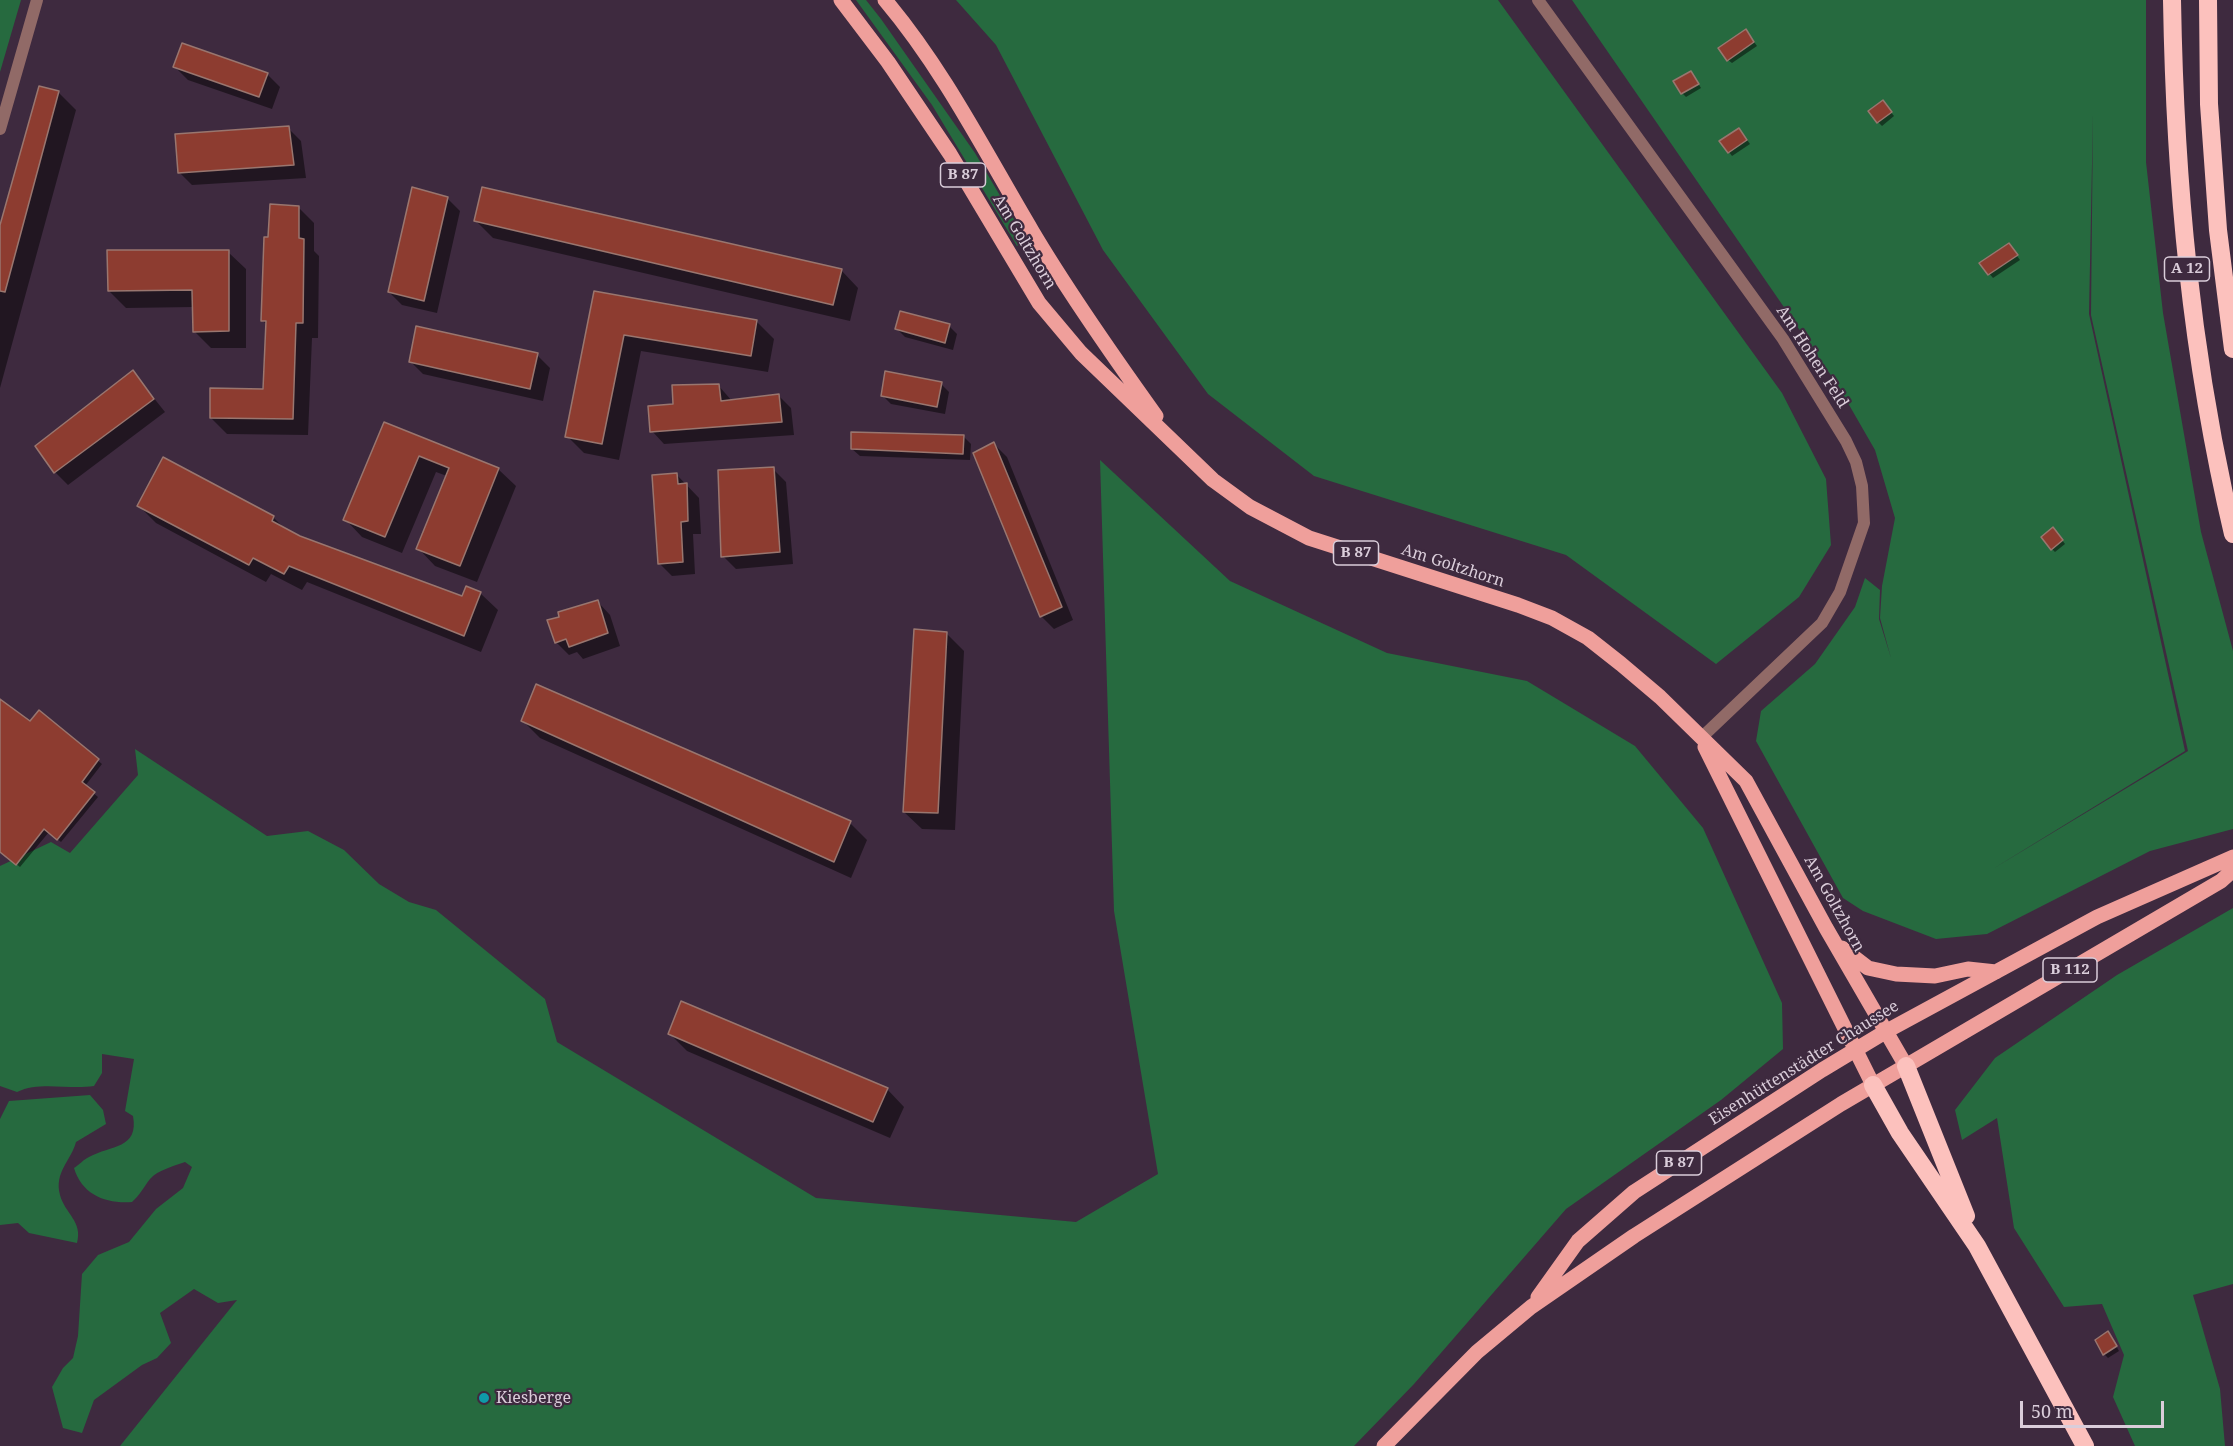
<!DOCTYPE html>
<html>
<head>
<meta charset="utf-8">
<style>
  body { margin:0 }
  #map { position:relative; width:2233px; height:1446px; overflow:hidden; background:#3e2a3f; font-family:"Noto Serif",serif }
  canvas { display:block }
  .scale { position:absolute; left:2020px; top:1401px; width:144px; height:27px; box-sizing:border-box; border:3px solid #dacdda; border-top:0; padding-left:8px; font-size:18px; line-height:21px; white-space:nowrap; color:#dacdda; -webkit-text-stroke:4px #3e2a3f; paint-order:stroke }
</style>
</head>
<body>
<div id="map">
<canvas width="2233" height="1446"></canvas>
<div class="scale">50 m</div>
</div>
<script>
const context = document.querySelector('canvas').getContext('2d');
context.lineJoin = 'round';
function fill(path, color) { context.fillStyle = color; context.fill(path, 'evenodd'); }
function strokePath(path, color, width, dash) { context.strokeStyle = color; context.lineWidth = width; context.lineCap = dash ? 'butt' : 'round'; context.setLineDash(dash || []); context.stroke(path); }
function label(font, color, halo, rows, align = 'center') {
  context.font = font + ' "Noto Serif",serif'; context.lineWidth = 4.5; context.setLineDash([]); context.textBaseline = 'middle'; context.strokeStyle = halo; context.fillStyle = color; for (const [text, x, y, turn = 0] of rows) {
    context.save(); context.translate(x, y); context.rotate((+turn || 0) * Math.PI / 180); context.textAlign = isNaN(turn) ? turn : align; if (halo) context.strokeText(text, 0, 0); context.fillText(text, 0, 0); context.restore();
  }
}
const green = new Path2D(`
  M0,0h21l-21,72z
  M856,0h10l15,19 94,134 51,87 -9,6 -85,-141z
  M956,0h542l284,393 44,86 5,66 -32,52 -83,67 -150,-109 -252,-79 -106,-82 -105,-144 -107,-205z
  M1572,0h574v162l17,151 38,219 32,119v178l-83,22 -163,83 -51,5 -73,-28 -20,-13 -87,-157 5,-30 54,-47 40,-57 10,-29 15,12 -1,29 12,39 -11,-40 2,-32 13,-68 -20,-68 -38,-66zM2093,114l-2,201 97,436 -197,119 194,-119 -96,-437z
  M1100,460l130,121 157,72 140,28 108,65 68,82 79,175 1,46 -62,51 -155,109 -152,175 -60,62h-1234l117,-146 -19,3 -24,-14 -34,24 11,30 -14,15 -15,7 -48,35 -12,33 -19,-5 -11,-41 11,-19 10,-10 5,-22 4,-62 16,-19 31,-13 27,-33 27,-21 9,-21 -7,-5c-11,4 -27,8 -35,17 -7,9 -10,16 -18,23 -26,2 -50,-7 -58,-34 5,-3 10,-9 15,-11 22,-12 50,-8 44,-41l-8,-5 9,-52 -32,-5v19l-8,13c-25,4 -54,-5 -77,6l-17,-6v-220l51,-24 19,11 68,-78 -3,-26 132,87 41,-5 36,19 35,34 30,18 27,8 109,89 12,43 259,156 260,24 82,-48 -44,-263z
  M2233,908v376l-40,11 27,94 5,57h-90l-22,-49 11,-42 -22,-51 -38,3 -50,-79 -17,-110 -35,22 -7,-30 40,-52 122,-83z
  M90,1095l13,15 3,14 -30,18c-5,19 -22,30 -16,53 5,19 23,26 17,48l-48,-10 -11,-10 -18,2v-106l9,-18z`);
const shadow = new Path2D(`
  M1749,35l8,11 -25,17 -4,-3z
  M175,67l92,7 13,13 -8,22 -84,-29z
  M1691,72l10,16 -15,9 -4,-4z
  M40,88l19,5 17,17 -76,278v-157z
  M1886,106l8,10 -12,10 -4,-4z
  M288,128l13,13 5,37 -114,7 -13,-13z
  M1742,133l8,11 -18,12 -3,-4z
  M447,198l13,13 -23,102 -35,-8 -13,-13z
  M298,207l16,16v28l5,5 -1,82h-6l-4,97 -81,-1 -16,-16 53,-27 3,-66 -4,-4 7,-82z
  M476,221l365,49 17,18 -8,33 -357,-83z
  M2012,249l8,11 -27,18 -12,-14z
  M228,252l18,17v79h-35l-17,-17v-24l-68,1 -17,-17z
  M595,292l162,30 17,17 -6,33 -127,-21 -22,109 -35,-7 -17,-17z
  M949,326l8,8 -4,16 -48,-13 -8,-8z
  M537,355l13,13 -7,33 -120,-27 -13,-13z
  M133,372l32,40 -97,73 -13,-13z
  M941,384l8,8 -4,22 -54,-10 -9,-9z
  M718,385l14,16 46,-6 13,13 3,27 -130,9 -12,-13 23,-26z
  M384,424l114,45 18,17 -39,96 -42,-16 -17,-18 29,-72 -11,-4 -34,81 -40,-16 -17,-18z
  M963,436l8,8 -1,16 -110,-4 -8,-7z
  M994,444l13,13 66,163 -19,9 -13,-13z
  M773,469l13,13 7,82 -57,5 -13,-13z
  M676,474l23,24 2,36h-8l2,40 -23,2 -13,-13z
  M139,506l134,11 14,14 13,6 163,60 17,-4 18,17 -17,42 -174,-70 -5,8 -31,-16 -5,8 -110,-59z
  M2057,533l8,11 -10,8 -3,-3z
  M598,602l12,13 10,31 -37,13 -6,-7 -8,3 -13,-13z
  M946,633l18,18 -9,179 -33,-1 -18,-17z
  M0,700l30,23 9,-11 63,52 -17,22 13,11 -37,45 -12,-10 -29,35 -20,-16z
  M523,721l327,102 17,17 -16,38 -311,-140z
  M670,1034l217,55 17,18 -14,31 -203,-87z
  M2111,1337l8,14 -11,7 -4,-4z`);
const building = new Path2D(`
  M1746,29l8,13 -27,19 -9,-13z
  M182,43l86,30 -9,24 -86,-30z
  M1691,71l8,13 -18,10 -8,-13z
  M39,86l20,5 -54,201 -5,-1v-66z
  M1883,100l9,12 -15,11 -9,-12z
  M289,126l5,39 -116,8 -3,-39z
  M1739,128l8,12 -19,13 -9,-12z
  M412,187l36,10 -24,104 -36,-9z
  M482,187l360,82 -9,36 -359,-84z
  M270,204l29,2v32l5,1 -1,84h-7l-3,96 -83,-1v-30l53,1 3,-68h-5l3,-84h4z
  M2009,243l9,12 -30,20 -9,-12z
  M107,250h122v81l-36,1 -1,-42 -84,1z
  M594,291l163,29 -6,36 -127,-21 -22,109 -37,-7z
  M900,311l50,13 -5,19 -50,-14z
  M416,326l122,27 -8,36 -121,-27z
  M133,370l21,29 -100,74 -19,-27z
  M885,371l57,11 -5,25 -56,-11z
  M719,384l2,17 58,-7 3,28 -132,10 -2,-26 25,-2 -1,-19z
  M384,422l115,46 -39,98 -44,-17 33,-81 -30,-12 -34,81 -42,-17z
  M851,432l113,3 -1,19 -112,-5z
  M994,442l68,165 -22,10 -67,-164z
  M163,457l111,59 -2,5 28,15 162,60 4,-10 15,6 -17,44 -175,-70 -5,8 -31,-16 -4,7 -112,-59z
  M774,467l6,85 -59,5 -3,-87z
  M677,473l1,11 9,-1 1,38 -7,1 2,40 -25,2 -6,-89z
  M2053,527l10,13 -12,10 -10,-13z
  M598,600l10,33 -39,14 -3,-8 -11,4 -8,-23 12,-3 -1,-5z
  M914,629l33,3 -9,181 -35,-1z
  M536,684l315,137 -17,41 -313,-141z
  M0,699l30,22 9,-11 60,49 -17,23 13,10 -38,48 -13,-11 -28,36 -16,-13z
  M681,1001l207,87 -15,34 -205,-88z
  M2108,1331l9,15 -14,9 -8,-15z`);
const street = new Path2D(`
  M1538,0l245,339 63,102 10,21 6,24 2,37 -24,69 -18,31 -121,115
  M0,129l37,-129`);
const primary = new Path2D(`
  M841,0l47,62 62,92 89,149 42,50 132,127 37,27 59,31 209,67 34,13 36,20 33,26 39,33 86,84 80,147 80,138
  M885,0c59,70 100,152 147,231 38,64 81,125 124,185
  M1705,747l168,338
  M1842,948l26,20 28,6 39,2 33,-7 28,3
  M1538,1297l40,-56 56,-49 188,-122 63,-38 212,-115 136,-60
  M1384,1446l93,-94 54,-45 103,-71 207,-132 380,-223 12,-11`);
const highway = new Path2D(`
  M2172,0c3,182 19,356 61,534
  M2208,0l1,104 9,126 15,119
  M1906,1066l60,150
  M1873,1085l27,48 77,113 108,200`);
const markers = [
  [484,1398,6,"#0f9aa8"]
];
const shields = [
  [963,175,45],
  [2187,269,45],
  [1356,553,45],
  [2070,970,54],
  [1679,1163,45]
];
const shieldNames = [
  ["B 87",963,175],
  ["A 12",2187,269],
  ["B 87",1356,553],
  ["B 112",2070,970],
  ["B 87",1679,1163]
];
const streetNames = [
  ["Am Goltzhorn",1024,242,59],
  ["Am Hohen Feld",1812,357,57],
  ["Am Goltzhorn",1453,566,18],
  ["Am Goltzhorn",1834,904,61],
  ["Eisenhüttenstädter Chaussee",1804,1063,-32]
];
const poiNames = [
  ["Kiesberge",496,1398]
];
fill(green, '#266a3f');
fill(shadow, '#0007');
fill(building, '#8d3c30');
strokePath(building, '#99766f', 1.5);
strokePath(street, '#916a67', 12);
strokePath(primary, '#ef9f9b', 15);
strokePath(highway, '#fcc1bd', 18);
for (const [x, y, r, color] of markers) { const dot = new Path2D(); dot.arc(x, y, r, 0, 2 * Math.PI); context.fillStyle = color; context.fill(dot); strokePath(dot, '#3e2a3f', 2); }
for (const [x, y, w] of shields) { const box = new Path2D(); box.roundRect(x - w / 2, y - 12, w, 24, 4.5); context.fillStyle = '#3e2a3f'; context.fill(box); strokePath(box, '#dacdda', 1.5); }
label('bold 15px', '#dacdda', null, shieldNames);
label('16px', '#dacdda', '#3e2a3f', streetNames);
label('16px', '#dacdda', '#3e2a3f', poiNames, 'left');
</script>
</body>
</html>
